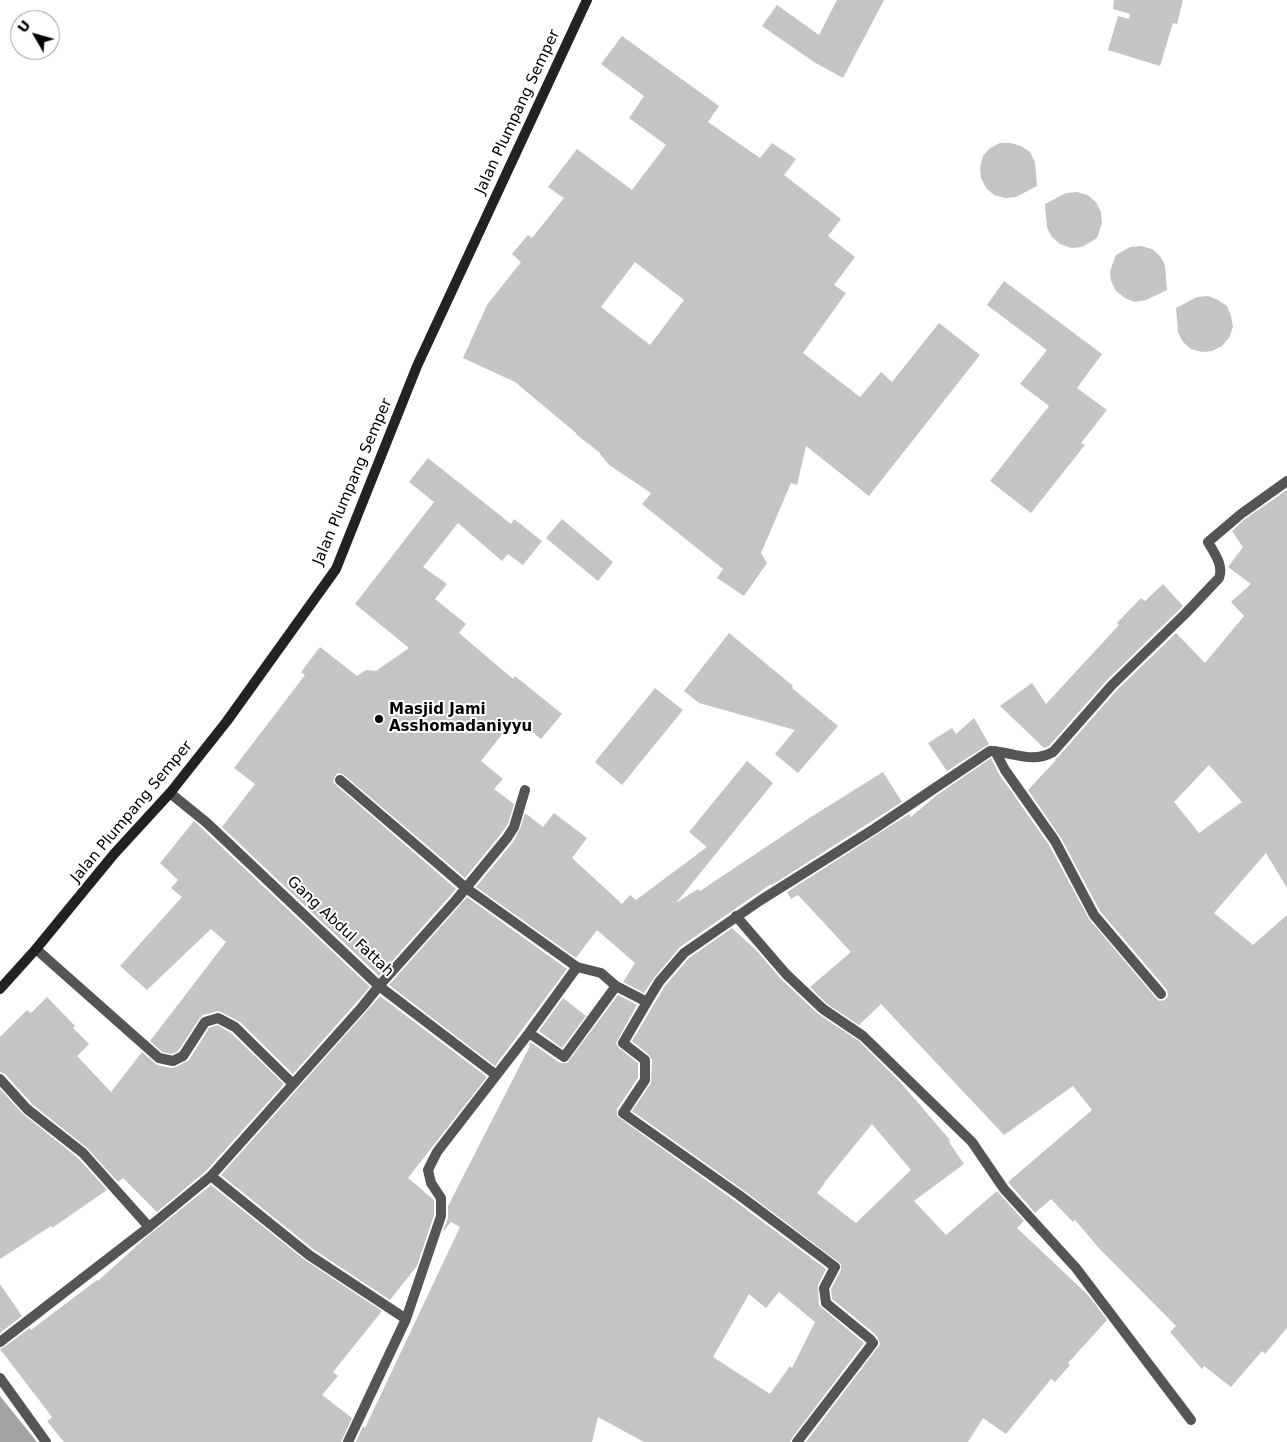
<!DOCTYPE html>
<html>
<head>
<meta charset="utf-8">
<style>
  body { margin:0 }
  #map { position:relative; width:1287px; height:1442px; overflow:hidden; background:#fff; font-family:"DejaVu Sans",sans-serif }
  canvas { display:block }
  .north { position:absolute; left:10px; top:10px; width:50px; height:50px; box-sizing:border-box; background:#fff; border:1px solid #999; border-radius:50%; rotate:308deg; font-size:14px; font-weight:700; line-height:20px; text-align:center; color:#000 }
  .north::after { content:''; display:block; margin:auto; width:18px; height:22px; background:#000; clip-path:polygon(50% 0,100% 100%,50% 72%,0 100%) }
</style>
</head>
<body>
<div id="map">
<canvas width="1287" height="1442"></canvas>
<div class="north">U</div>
</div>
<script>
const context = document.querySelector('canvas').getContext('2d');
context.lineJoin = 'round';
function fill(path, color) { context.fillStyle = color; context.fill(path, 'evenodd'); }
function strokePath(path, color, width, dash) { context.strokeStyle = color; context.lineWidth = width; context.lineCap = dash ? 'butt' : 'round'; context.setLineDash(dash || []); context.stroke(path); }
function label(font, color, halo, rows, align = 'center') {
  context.font = font + ' "DejaVu Sans",sans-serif'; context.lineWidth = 4; context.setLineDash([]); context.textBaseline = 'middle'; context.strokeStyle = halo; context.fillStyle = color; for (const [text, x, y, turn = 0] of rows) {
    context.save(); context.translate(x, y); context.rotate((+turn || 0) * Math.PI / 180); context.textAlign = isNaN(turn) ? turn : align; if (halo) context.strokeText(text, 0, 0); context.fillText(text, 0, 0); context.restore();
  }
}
const water = new Path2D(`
  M0,1396l37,46h-37z`);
const building = new Path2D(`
  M837,0h47l-41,78 -29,-16 -52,-36 15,-21 42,30z
  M1114,0h69l-6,24 -4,-1 -13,43 -52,-16 10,-34 11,3 1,-5 -17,-5z
  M622,36l97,70 -11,16 52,36 12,-15 24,16 -12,16 57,44 -13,17 27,21 -21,28 12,8 -43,60 57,44 21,-25 11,10 47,-59 41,32 -111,141 -63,-50 -9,39 -6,-2 -30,70 6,10 -23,33 -27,-18 6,-9 -81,-65 9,-11 -42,-28 -9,-11v-1l-24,-19v-1l-61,-51 -52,-24 24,-53 34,-43 -9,-8 16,-19 4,3 32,-40 -16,-11 29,-38 55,41 34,-45 -37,-27 15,-22 -43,-32zM635,262l49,38 -34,45 -49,-38z
  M1000,143h11l10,3 9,6 5,10 2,24 -21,11 -11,1 -11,-3 -8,-7 -5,-10 -1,-11 3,-11 7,-8z
  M1077,192l10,3 9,7 5,10 1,11 -5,15 -15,9 -11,1 -11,-4 -8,-7 -5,-9 -2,-24 21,-11z
  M1141,246l11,3 8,7 5,9 2,25 -21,10 -11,2 -10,-4 -9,-7 -5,-10 -1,-10 6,-16 14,-8z
  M1004,281l98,73 -25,34 30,22 -26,33 4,2 -54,68 -41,-32 59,-75 -29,-22 27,-34 -60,-45z
  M1208,296l10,4 9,6 4,10 2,11 -4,11 -7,8 -10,5 -10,1 -11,-3 -8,-7 -5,-10 -2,-24 21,-11z
  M428,458l83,66 3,-5 28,22 -19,24 -15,-11 -6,7 -44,-38 -35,44 24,17 -12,15 31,25 -7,9 54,46 2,-3 47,38 -21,25 -26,-21 -34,43 22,18 -9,10 20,15 -6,20 -7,10 -36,44 -121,-103 -6,-2 -3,3 -2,6 3,3 120,104 -77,87 -157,-149 33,-43 -21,-16 71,-93 -4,-3 19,-25 37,29 9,-6 10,1 33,-23 -54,-44 79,-102 -25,-20z
  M1287,490v398l-21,-35 -52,60 39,32 34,-30v413l-22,26 -3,-3 -31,36 -27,-21 -2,3 -32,-37 6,-6 -78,-79 -23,-27 -2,2 -22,-23 -16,14 -27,-31 84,-72 -19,-24 -69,49 -123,-131 -22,21 -32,-21 -17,-17 41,-35 -53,-57 -7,4 -4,-7 122,-78 2,3 26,-22 54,-37 8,16 50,71 40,74 67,79 3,3 6,-1 3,-4 -1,-6 -67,-79 -39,-73 -33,-48 28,-30 -1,-1 3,-2 59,-67 59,-57 29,30 39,-47 -13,-14 20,-18 -23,-17 15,-20 -11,-16 13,-12zM1209,765l33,37 -43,31 -25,-31z
  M562,519l51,43 -15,19 -52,-43z
  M1163,584l20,22 -76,74 -58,66 -5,2 -44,-42 32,-23 14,21 73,-79 -2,-2 24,-25 4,3z
  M729,633l64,53 -1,2 46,38 -40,47 -23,-19 20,-24 -96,-27 -15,-12z
  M655,688l28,22 -61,75 -27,-23z
  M974,718l15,26 -42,27 -19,-28 24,-15 4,6z
  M747,761l26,22 -97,120 22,-14 2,2 111,-74 72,-45 19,30 -130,83 -1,-1 -91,63 -26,31 -10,15 -21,-11 12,-19 -38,-33 -21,28 -100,-71 37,-45 7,-13 5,-16 18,14 11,-14 33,25 -15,20 50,46 8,-9 6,5 71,-53 -18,-15z
  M194,821l176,166 -77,87 -53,-52 -21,-11 -16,4 -3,3 -22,33 -6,3 -10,-2 -12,-11 76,-99 -15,-13 -64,61 -27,-24 62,-69 -11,-9 7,-8 -18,-17z
  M467,897l100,72 -72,97 -106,-81z
  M732,928l25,23 24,28 37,35 41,27 41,41 50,58 -1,2 15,22 -50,37 32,34 51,-44 27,30 -7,7 72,68 18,24 -39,43 2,2 -15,17 -4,-3 -45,55 -23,-16 -15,24h-162l72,-95 2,-3 -2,-5 -3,-5 -43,-35 -1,-10 10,-19v-6l-98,-74 -111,-79 19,-28 1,-23 -3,-5 -17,-14 33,-55 24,-28zM872,1124l39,46 -55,53 -39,-30 8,-10h-1z
  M618,995l19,10 -21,38 3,5 19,15v15l-21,31v7l118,85 91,68 -8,16 1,20 3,3 42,35 -72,95 -2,4h-146l-46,-25 -6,25h-236l7,-16 2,2 95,-201 -9,-5 -9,11 6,-15v-12l82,-160 -1,-1 1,-3 30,21h7zM779,1292l36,30 -23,46 -2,-2 -20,28 -57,-37 36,-63 17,14z
  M380,996l107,81 -79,101 26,22v15l-17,51 -27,34 -77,-51 -92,-74z
  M47,997l28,29 -2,2 16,16 -12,12 34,36 31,-40 15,13 15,3 4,-1 13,-7 20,-32 8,-3 14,8 53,51 -78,87 -49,41 -34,-34 -5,4 -31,-34 -55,-44 -27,-30 -5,-2v-35l27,-27 4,3z
  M563,998l23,18 -24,32 -23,-17z
  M0,1089l23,25 55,44 29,32 -55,38 -1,-2 -51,33z
  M211,1185l94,75 77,51 -49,61 5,4 -16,19 30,23 -11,24h-277l-17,-21 5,-4 -52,-68 4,-2 26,-19 1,2 66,-50 1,1 46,-42z
  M0,1284l22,32 -22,17z`);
const minor = new Path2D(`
  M995,751l10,19 50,71 39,74 67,79
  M340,780l126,108 111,79 24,6 15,13 31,16 12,-20 25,-29 77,-53 113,-71 116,-78c24,1 41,13 63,1l59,-67 73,-71 34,-36c5,-13 -5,-25 -11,-36l33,-28 46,-33
  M170,793l37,30 172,163 117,89
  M736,916l50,58 37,35 40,27 109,106 32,47 72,79 115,152
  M36,949l123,109 14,3 10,-5 22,-34 13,-4 17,9 58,57
  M647,1002l-24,41 22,17v20l-22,33 116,82 96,72 -11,21 2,15 44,36 3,4 -76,99
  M529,1033l35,24 52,-71
  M0,1079l27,30 56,44 66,74
  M211,1176l98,79 97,64
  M0,1342l149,-115 62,-51 151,-169 17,-21 77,-86 51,-62 7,-11 11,-37
  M0,1378l46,64
  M348,1442l58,-123 35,-103v-18l-10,-15 -3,-13 9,-18 92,-119 48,-66`);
const secondary = new Path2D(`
  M0,989l36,-40 78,-95 56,-61 57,-72 109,-152 81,-203 170,-366`);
const markers = [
  [379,719,5,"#000"]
];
const streetNames = [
  ["Jalan Plumpang Semper",518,112,-65],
  ["Jalan Plumpang Semper",353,482,-67],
  ["Jalan Plumpang Semper",132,812,-50],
  ["Gang Abdul Fattah",340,927,43]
];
const poiNames = [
  ["Masjid Jami",389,710],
  ["Asshomadaniyyu",389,727]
];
fill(water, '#a3a3a3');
fill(building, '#c4c4c4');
strokePath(minor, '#555', 10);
strokePath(secondary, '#222', 10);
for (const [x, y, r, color] of markers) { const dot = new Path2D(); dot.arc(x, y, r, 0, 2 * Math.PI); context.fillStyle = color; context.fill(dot); strokePath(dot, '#fff', 2); }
label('15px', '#000', '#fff', streetNames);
label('bold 15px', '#000', '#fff', poiNames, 'left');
</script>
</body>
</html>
